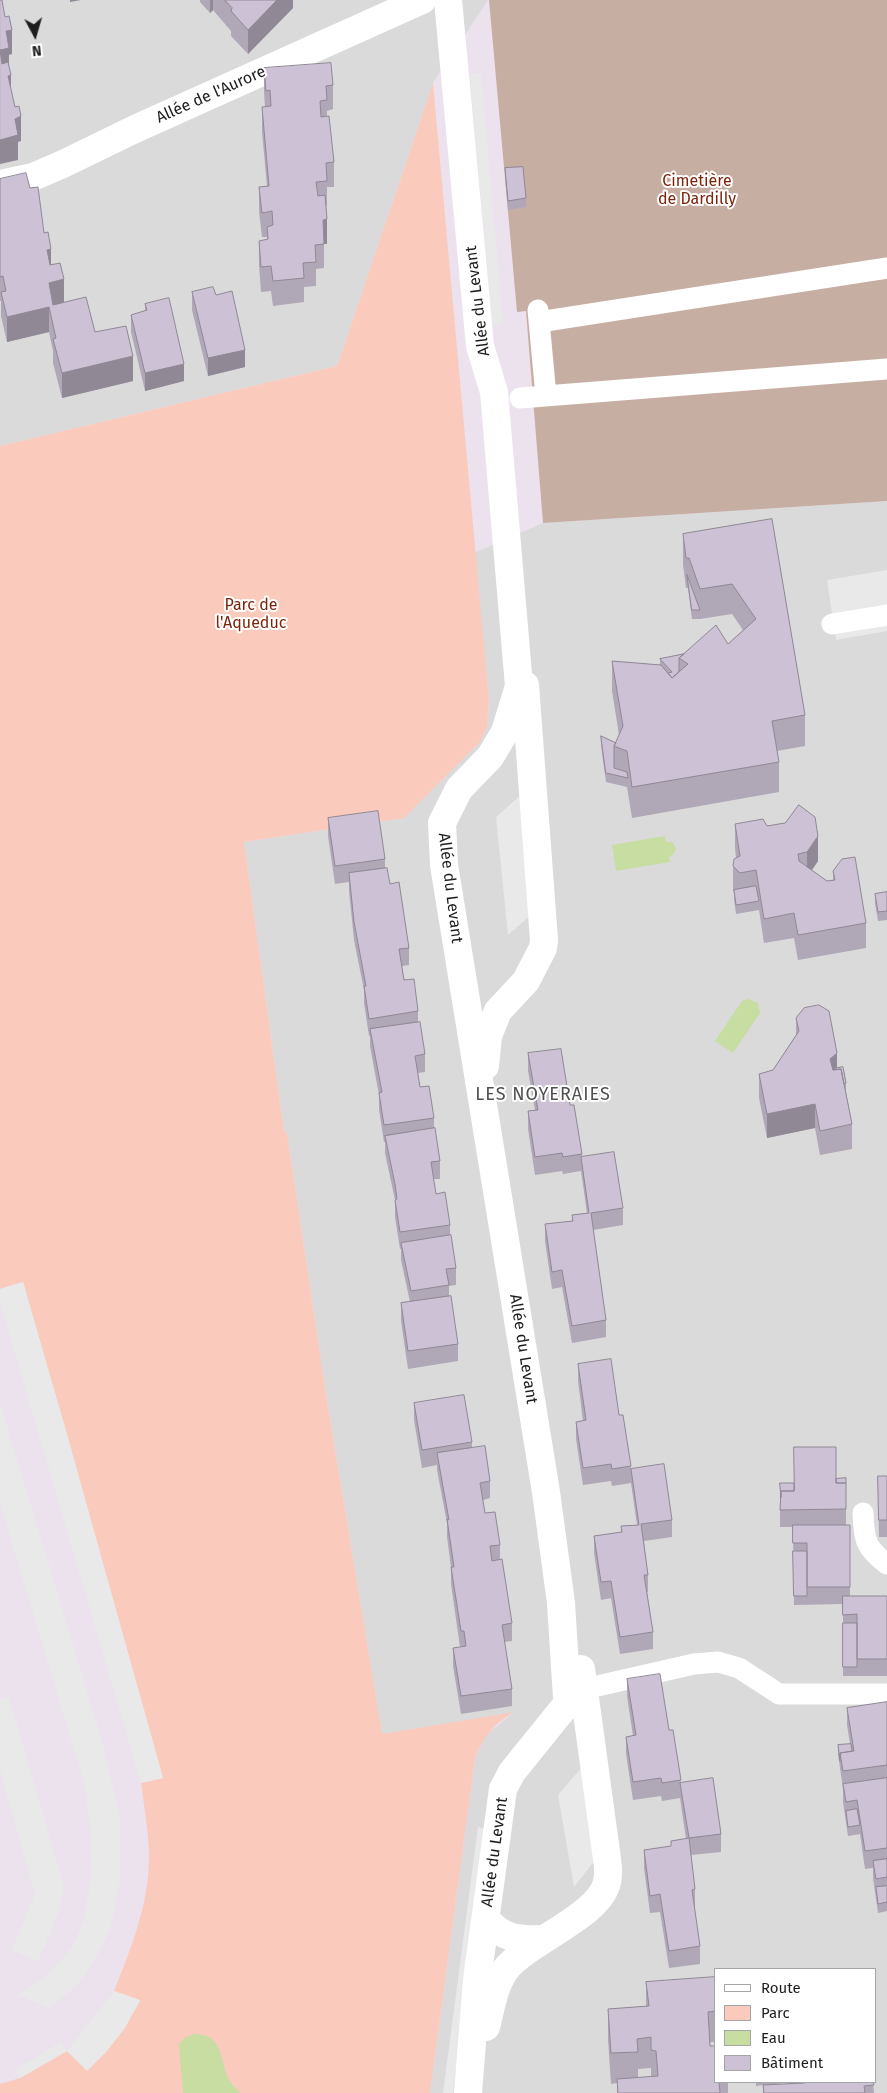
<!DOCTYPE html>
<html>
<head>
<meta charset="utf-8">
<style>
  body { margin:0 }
  #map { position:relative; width:887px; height:2093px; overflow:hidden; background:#ece2ee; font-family:"Fira Sans",sans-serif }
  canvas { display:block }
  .legend { position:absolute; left:714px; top:1968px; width:162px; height:115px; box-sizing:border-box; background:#fff; border:1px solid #a5a5a5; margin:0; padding:6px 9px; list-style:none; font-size:15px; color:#1d1d1d }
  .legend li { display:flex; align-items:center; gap:10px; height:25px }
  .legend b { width:25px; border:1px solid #a5a5a5 }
  .north { position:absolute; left:10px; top:10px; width:50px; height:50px; -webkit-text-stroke:4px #fff; paint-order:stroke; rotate:174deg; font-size:14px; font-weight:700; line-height:20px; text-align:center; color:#1d1d1d }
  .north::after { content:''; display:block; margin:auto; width:18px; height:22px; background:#1d1d1d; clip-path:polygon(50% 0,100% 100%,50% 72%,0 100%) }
</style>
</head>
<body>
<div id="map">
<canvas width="887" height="2093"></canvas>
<ul class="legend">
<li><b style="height:6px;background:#fff"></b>Route</li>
<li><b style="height:14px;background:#facbbd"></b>Parc</li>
<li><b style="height:14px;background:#c7dda2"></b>Eau</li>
<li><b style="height:14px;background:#cdc2d5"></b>Bâtiment</li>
</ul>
<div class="north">N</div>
</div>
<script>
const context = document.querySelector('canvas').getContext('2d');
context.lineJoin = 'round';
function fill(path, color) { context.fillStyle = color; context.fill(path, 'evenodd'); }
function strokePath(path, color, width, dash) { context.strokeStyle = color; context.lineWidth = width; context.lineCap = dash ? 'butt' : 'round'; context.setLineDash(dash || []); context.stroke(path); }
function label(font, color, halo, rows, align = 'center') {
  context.font = font + ' "Fira Sans",sans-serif'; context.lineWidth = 4; context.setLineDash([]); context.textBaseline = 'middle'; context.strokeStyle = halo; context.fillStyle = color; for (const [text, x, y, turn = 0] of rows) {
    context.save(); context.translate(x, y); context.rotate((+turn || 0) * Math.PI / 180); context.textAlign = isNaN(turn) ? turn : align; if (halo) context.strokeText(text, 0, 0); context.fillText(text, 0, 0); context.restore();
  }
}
const residential = new Path2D(`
  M0,0h488l-55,83 -96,283 -337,80z
  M887,501v1592h-457l45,-335 11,-23 27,-22 -131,22 -55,-334 -40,-268 -3,-1 -40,-290 160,-24 83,-91 2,-26 -15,-148 69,-30zM716,1969h160v113h-160z`);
const cemetery = new Path2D(`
  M489,0h398v501l-344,22 -17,-212 -9,1z`);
const park = new Path2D(`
  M433,83l56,618 -2,26 -7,15 -76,76 -160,24 40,290 3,1 40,268 55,333 133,-22c-21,11 -31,25 -40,46l-45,335h-430v-9l20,-6 47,-27 20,19c22,-21 38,-42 53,-69l-26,-10c18,-45 36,-90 35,-139 -1,-23 -5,-46 -8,-69l22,-5 -140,-496 -23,7v-843l337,-80z`);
const parking = new Path2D(`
  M481,73l22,251 -11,1 -22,-251z
  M887,570v61l-51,9 -9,-60z
  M521,795l11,119 -24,21 -12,-118z
  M23,1282l44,152 96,344 -22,5 -141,-481v-13z
  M0,1403l104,345 16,70v63l-10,48 -7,16 -18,30 -10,12 -26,21 -31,-13 26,-18 20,-20 9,-12 11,-25 7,-42 -1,-55 -6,-41 -84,-279z
  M9,1697l55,190 -4,22 -22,52 -26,-11 23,-56 -35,-124v-70z
  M582,1767l14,92 -22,28 -16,-92z
  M478,1827l11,3 -36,263h-10z
  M114,1991l26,9 -15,28 -18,23 -20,20 -20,-20 -47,27 -4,-9 44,-26 7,8z`);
const water = new Path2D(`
  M665,836l1,6h6l4,6 -2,6 -5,3 1,5 -54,9 -4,-26z
  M749,999l9,4 2,10 -27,40 -18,-12 27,-40z
  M195,2034c27,0 25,24 33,44 2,6 8,9 12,15h-57l-4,-49 7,-7z`);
const lane = new Path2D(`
  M538,310l8,86
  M539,322l348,-54
  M520,398l367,-29
  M832,624l55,-9
  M863,1513c1,26 2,35 24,51
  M584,1689l110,-25 24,-2 21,6 40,26h108`);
const street = new Path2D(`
  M448,0l32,346 14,46 25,294 -14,46 -15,25 -31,32 -17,34 2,42 102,627 15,111 6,95v6l-55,68 -9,17 -26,191 -9,113
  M0,184l33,-7 30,-13 72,-35 287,-129
  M485,1066l3,-30 10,-25 28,-30 17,-33 1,-8 -19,-255
  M486,1919c16,20 33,21 58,20
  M486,2027c5,-19 8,-42 20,-58 22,-28 94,-53 101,-87 2,-8 1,-16 0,-23l-26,-190`);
const wall = new Path2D(`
  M200,0h93v8l-45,46 -17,-18v-5l-18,-21 -3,3 -10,-11z
  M264,68l69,17v24l-6,2v6l7,45v25h-7v19h-1l1,38h-3v24l-8,1v17l-12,1v15l-31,4 -2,-15 -10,1 -2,-27v-24l8,-1v-3h-5l-3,-26v-24l8,-1 -5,-54v-25h3l-1,-15z
  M505,168l21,30v9l-18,3 -3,-33z
  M0,179l30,9 14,45 7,31 13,38 31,30 38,49 -71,17 -9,-35v-12l-4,-19 -42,10 -6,-26v-15h-1z
  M192,292l24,3 29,72 -37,9 -16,-66z
  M145,304l39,77 -39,10 -14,-59v-17l14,-4z
  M772,519l33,196v31l-28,5 2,11v30l-147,26 -5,-31 -21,-5 -5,-37v-9l15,7 3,-8 -7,-44v-30l48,4v-6l68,-15 15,-14 -11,-16 -32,5h-8l-4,-31h-2l-3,-23v-31z
  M328,818l57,41v9l24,80v17l-7,1 2,14 14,31v11l7,32v18l-7,1 2,14 14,31v10l6,33v18h-7l3,15 14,31v10l6,33v17l-7,1v10l9,48v17l-50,8 -7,-48v-18l9,-1 -9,-42v-11h-1l-5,-32v-17l-10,-47v-11h-1l-5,-32v-15l-9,-49v-10h-1l-5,-33v-13l-10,-50 -5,-49v-9l-14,2 -7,-48z
  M785,823l33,38 -6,9 15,11 6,-1v-9l33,52v25l-68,12 -4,-22 -30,5 -5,-33 -23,4 -2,-15v-7l-1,-1v-25l3,-8 -1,-10v-24l32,2z
  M887,892v28l-9,1 -3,-18v-9z
  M796,1018l41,50 9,15v9l6,32v25l-32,6 -5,-27 -48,10 -8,-40v-24l14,-4 23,-35z
  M528,1053l42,52 12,49v3l41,51v17l-30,5 13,90v17l-34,6 -10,-56 -10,2 -7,-48v-17l27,-3v-6l15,-2 -6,-42 -18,3 -1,-3 -27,4 -7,-46v-18l7,-1 -7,-39z
  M578,1364l41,51 12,51v3l41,51v17l-28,4 4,34v17h-1l6,40v17l-33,5 -9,-56 -10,2 -7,-47v-17l27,-4v-6l16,-1 -6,-42 -19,3 -1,-5 -28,4 -7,-46v-17l7,-1 -5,-40z
  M414,1403l58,39v5l18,34v17l-7,2 2,13 15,32v14l12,64v18l-8,1 8,47v17l-51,8 -8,-48v-18l7,-1 -9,-63v-17l-4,-30v-14l-10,-53v-5l-15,3 -8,-48z
  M878,1476h9v61h-8z
  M846,1478v47h4v71h37v80h-44v-72l-49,1 -1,-78h-13v-44h14z
  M627,1679l42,51 12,53 40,51v18l-30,3 4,34v18h-1l6,39v18l-31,4 -9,-56 -10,1 -6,-45v-18l27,-4v-5l15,-2 -6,-41 -18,3 -1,-5 -28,4 -7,-46v-17l7,-1 -6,-40z
  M887,1702v209l-9,2 -5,-35v-10l-8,1 -5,-35 -12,2 -5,-34v-13l-5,-35v-9l12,-1 -3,-19v-17z
  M646,1982l70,10v50h-6l6,40h12v11h-111v-10l-6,1 -3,-44v-31l38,-3zM651,2068v8l-13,2v-9z
  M756,2082h27v1l-17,2 36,-2v-1h71l1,11h-111v-8l-7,1z`);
const shadedWall = new Path2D(`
  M70,0h11l-11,2z
  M210,0h3v10l-3,3z
  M277,0h16v8l-45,46v-24z
  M12,30v24l-3,1v18l-9,2v-25l6,-19z
  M11,75v25l-3,-24z
  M21,116v25l-3,1v18l-18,4v-24l15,-21z
  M327,219v25h-3l-1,-24z
  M51,249v24l-4,-23z
  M64,279v25l-15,3v25l-42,10v-25l42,-34z
  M245,350v17l-37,9v-18z
  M133,356v25l-71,17v-25z
  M184,364v17l-39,10v-18z
  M818,836v25l-11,16v-25z
  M837,1053v24l-5,5 -2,-23z
  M815,1104v24l-48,10v-24z`);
const building = new Path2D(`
  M0,0h2l3,17 4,-1 3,14 -6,1 3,17 -9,2 2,14 6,-2 3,13 -3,1 7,31 4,-1 2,10 -6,3 3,16 -18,5z
  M225,0h52l-29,30 -17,-19 1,-3z
  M331,63l2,22 -7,1 1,14 -7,1 1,16 8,-1 5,46 -8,1 1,18 -11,1 2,14 7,-1 2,24 -4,1 1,24 -9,1 1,17 -13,1 1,15 -31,3 -2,-15 -10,1 -2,-26 9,-2 -1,-12 6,-2 -1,-14 -10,2 -3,-26 10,-1 -7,-79 9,-1 -1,-16 -4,1 -2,-23z
  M523,167l3,31 -18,3 -3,-33z
  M26,173l4,15 8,-1 6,46 4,-1 3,17 -4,1 3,15 10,-2 4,16 -15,4 4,22 33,-8 9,35 31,-6 7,30 -71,17 -9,-34 3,-1 -7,-31 -42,10 -6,-25 5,-1 -3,-15 -3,1v-98z
  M213,287l3,8 16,-4 13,59 -37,8 -16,-66z
  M169,298l15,66 -39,9 -14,-58 16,-5 -2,-6z
  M772,519l33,196 -33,6 7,41 -147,25 -5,-36 -13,-5 9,-20 -11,-65 49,4 11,13 16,-14 -9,-6 37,-33 12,19 28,-25 -24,-35 -32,5 -11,-31h-3l-3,-24z
  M687,575l13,35h-8z
  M684,654l-5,4v14l-7,6 -4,-5 4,-1 -12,-13z
  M601,736l15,7 -2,3v22l13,4 1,6 -22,-5z
  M799,805l16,12 3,19 -11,16 -9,2 1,7 28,20 8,-1 -2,-9 9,-12 13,-2 11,66 -68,12 -4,-22 -30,6 -8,-49 -16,3 -7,-7 1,-7 6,-3 -5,-32 28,-5 4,7 18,-3z
  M378,811l7,48 -50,7 -7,-48z
  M387,868l3,16 9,-2 10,66 -10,1 5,31 10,-1 4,32 -49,8 -5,-33h2l-12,-64 -5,-49z
  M756,886l3,15 -23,4 -2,-15z
  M887,892v19l-9,1 -3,-18z
  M819,1005l10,6 8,42 -7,6 3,11 8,-1 11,55 -32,7 -5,-27 -48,10 -8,-40 14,-4 26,-39 -3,-13 8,-10z
  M420,1022l5,32 -10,2 5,31 9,-1 5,32 -50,7 -5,-32 3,-1 -12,-63z
  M561,1049l9,56h4l8,49 -19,3 -1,-4 -27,4 -7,-46 10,-1 -10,-57z
  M843,1067l3,16 -2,1 -3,-15 -8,1v-1z
  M435,1128l5,33 -9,1 5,32 9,-2 5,33 -50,7 -5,-32 2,-1 -2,-15 -10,-48z
  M614,1152l9,56 -32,5 15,107 -34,6 -10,-56 -10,2 -7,-48 28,-3 -1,-6 17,-2 -8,-56z
  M451,1235l5,33 -10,1 3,16 -38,6 -10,-48z
  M451,1296l7,48 -50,7 -7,-48z
  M611,1359l8,56h4l8,51 -19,3 -1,-5 -28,4 -7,-46 10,-2 -8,-56z
  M464,1395l8,47 -50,8 -8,-47z
  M485,1446l5,35 -10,2 5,30 10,-1 5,33 -10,1 2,15 10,-2 10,64 -10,2 10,64 -51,7 -8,-48 13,-2 -2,-15h-3l-10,-64h3l-7,-48 2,1 -12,-67z
  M794,1447h42v36h10v26l-66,1 1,-19h13z
  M664,1464l8,56 -31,4 7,51h-4l9,57 -33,5 -9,-56 -10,1 -7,-46 28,-4 -1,-6 18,-1 -8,-56z
  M878,1476h9v44h-8z
  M846,1478v5h-10v-4z
  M780,1483h14v8h-13v6z
  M793,1525h57v62h-43v-44h-14z
  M793,1551h14v45h-13z
  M843,1596h44v63h-30v-45l-14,1z
  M843,1623h14v44h-14z
  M660,1674l9,56h4l8,50 -19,3 -1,-5 -28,4 -7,-45 10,-2 -9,-56z
  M887,1702v63l-44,6 -3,-18 14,-2 -7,-43z
  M851,1744l1,7 -12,2v8l-2,-16z
  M713,1778l8,56 -32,4 6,51 -3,1 8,56 -31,5 -9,-57 -10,2 -6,-46 27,-4v-5l18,-3 -9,-55z
  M887,1778v70l-22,3 -8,-51 -11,2 -3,-18z
  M857,1809l3,16 -12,2 -2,-16z
  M887,1859v18l-11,2 -3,-18z
  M887,1886v16l-9,2 -2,-17z
  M715,1977l1,15v19l-8,1 2,34h6v36h3l1,11h-102l-1,-14 41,-3 -2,-25 -5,-1v-13l-14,2 1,13 -27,1 -3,-44 41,-3 -3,-24z
  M804,2082h69l1,3 -10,1 1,7h-101l-1,-8 41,-2z`);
const streetNames = [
  ["Allée de l'Aurore",211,95,-24],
  ["Allée du Levant",478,301,-97],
  ["Allée du Levant",450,888,83],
  ["Allée du Levant",523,1349,81],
  ["Allée du Levant",495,1852,-82]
];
const parkNames = [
  ["Cimetière",697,182],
  ["de Dardilly",697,200],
  ["Parc de",251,606],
  ["l'Aqueduc",251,624]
];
const neighbourhoodNames = [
  ["LES NOYERAIES",543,1095]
];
fill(residential, '#dadadb');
fill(cemetery, '#c7aea3');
fill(park, '#facbbd');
fill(parking, '#e9e9e9');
fill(water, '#c7dda2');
strokePath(lane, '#fff', 21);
strokePath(street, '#fff', 28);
fill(wall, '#b0a7b7');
fill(shadedWall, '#908895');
fill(building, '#cdc2d5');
strokePath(building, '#908895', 1);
label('16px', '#1d1d1d', '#fff', streetNames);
label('16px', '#7c240a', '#fff', parkNames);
context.letterSpacing = '1px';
label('18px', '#505050', '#fff', neighbourhoodNames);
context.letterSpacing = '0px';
</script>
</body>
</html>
